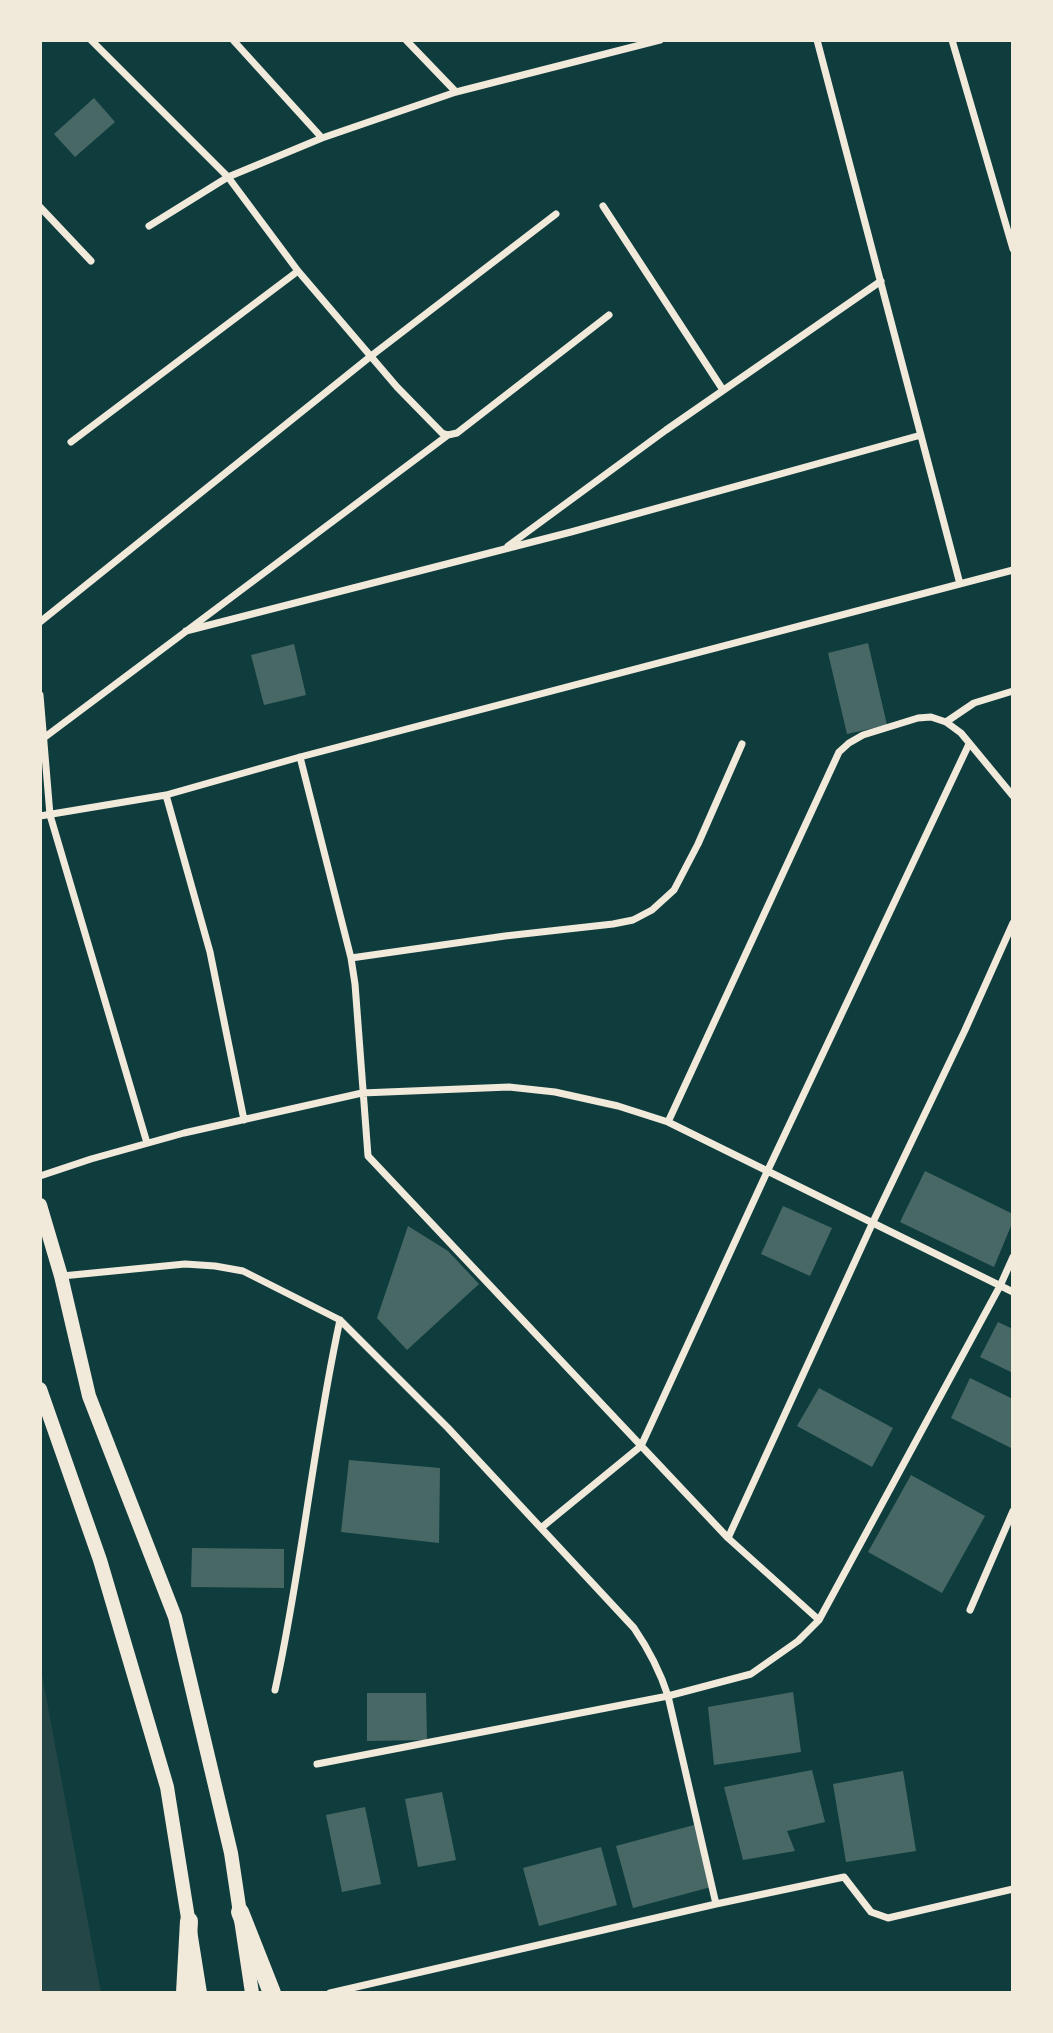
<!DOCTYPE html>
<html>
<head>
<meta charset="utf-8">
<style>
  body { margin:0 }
  #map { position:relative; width:1053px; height:2033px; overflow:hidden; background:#0f3d3e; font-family:Overpass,sans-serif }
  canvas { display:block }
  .frame { position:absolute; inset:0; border:42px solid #f1e9da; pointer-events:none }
</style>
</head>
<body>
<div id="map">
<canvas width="1053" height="2033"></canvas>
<div class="frame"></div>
</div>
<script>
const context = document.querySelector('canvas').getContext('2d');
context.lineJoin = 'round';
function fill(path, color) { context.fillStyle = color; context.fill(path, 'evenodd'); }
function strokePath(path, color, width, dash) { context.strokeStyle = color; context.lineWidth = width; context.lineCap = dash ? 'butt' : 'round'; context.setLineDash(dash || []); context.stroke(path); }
const green = new Path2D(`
  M40,1664l61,329h-61z`);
const building = new Path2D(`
  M94,98l21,24 -40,35 -21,-23z
  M868,643l19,82 -40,9 -19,-81z
  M294,644l12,51 -42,10 -13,-50z
  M925,1171l88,43v7l-19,46 -94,-45z
  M783,1206l49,22 -22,48 -49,-22z
  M408,1226l40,25 31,33 -72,66 -30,-32z
  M998,1322l15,7v44l-33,-16z
  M970,1378l43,21v50l-62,-31z
  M819,1388l74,40 -21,39 -75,-41z
  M349,1460l91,8 -1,75 -98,-11z
  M911,1475l74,41 -43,77 -74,-41z
  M192,1548l92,1v39l-93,-1z
  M793,1692l8,60 -87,13 -6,-58z
  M367,1693h59l1,47 -60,1z
  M812,1770l13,52 -38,9 8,20 -52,9 -19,-73z
  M903,1771l13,80 -70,11 -13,-78z
  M442,1792l14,68 -38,7 -13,-68z
  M365,1807l16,77 -39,8 -16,-77z
  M694,1825l17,62 -78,21 -17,-62z
  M601,1847l16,58 -78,21 -16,-58z`);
const minor = new Path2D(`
  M91,40l137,137 70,94 99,116 45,46 6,2 9,-2 152,-118
  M233,40l89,98
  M406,40l50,52
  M817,40l143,544
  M952,40l61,209
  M603,206l120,184
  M40,207l51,54
  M149,226l79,-49 94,-39 134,-46 204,-52
  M71,442l227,-171
  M508,546l158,-116 215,-149
  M40,622l331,-266 185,-142
  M186,631l385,-99 350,-97
  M40,695l10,120 97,328
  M946,722l28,-19 39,-12
  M45,737l403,-302
  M300,757l51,201 4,26 13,172 360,382 91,82
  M166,795l44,157 34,168
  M40,816l126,-21 134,-38 713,-187
  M351,958l154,-22 108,-12 20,-4 19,-10 22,-20 24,-46 44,-100
  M668,1122l171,-370 10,-9 14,-8 55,-17 13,-1 15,5 15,11 52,63
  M40,1176l51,-17 93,-26 178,-40 147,-6 46,5 63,14 50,16 345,170
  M62,1276l123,-12 30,2 28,5 97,49 108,108 186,200c15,22 26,43 34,68l48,208
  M541,1528l100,-82 126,-274 202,-428
  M728,1538l145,-316 92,-192 48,-107
  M970,1610l43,-99
  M275,1690c27,-122 38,-247 65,-370
  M317,1764l351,-68 83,-22 47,-33 21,-21 181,-334 13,-29
  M330,1993l386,-89 128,-27 27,35 17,6 125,-29`);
const secondary = new Path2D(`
  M40,1205l21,71 28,120 86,221 56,236 21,140
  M40,1389l60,171 67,227 33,206`);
const primary = new Path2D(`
  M240,1912l32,81
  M185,1993l4,-72`);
fill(green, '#244646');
fill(building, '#486865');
strokePath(minor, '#f1e9da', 7);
strokePath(secondary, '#f1e9da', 14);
strokePath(primary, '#f1e9da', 18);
</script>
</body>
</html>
